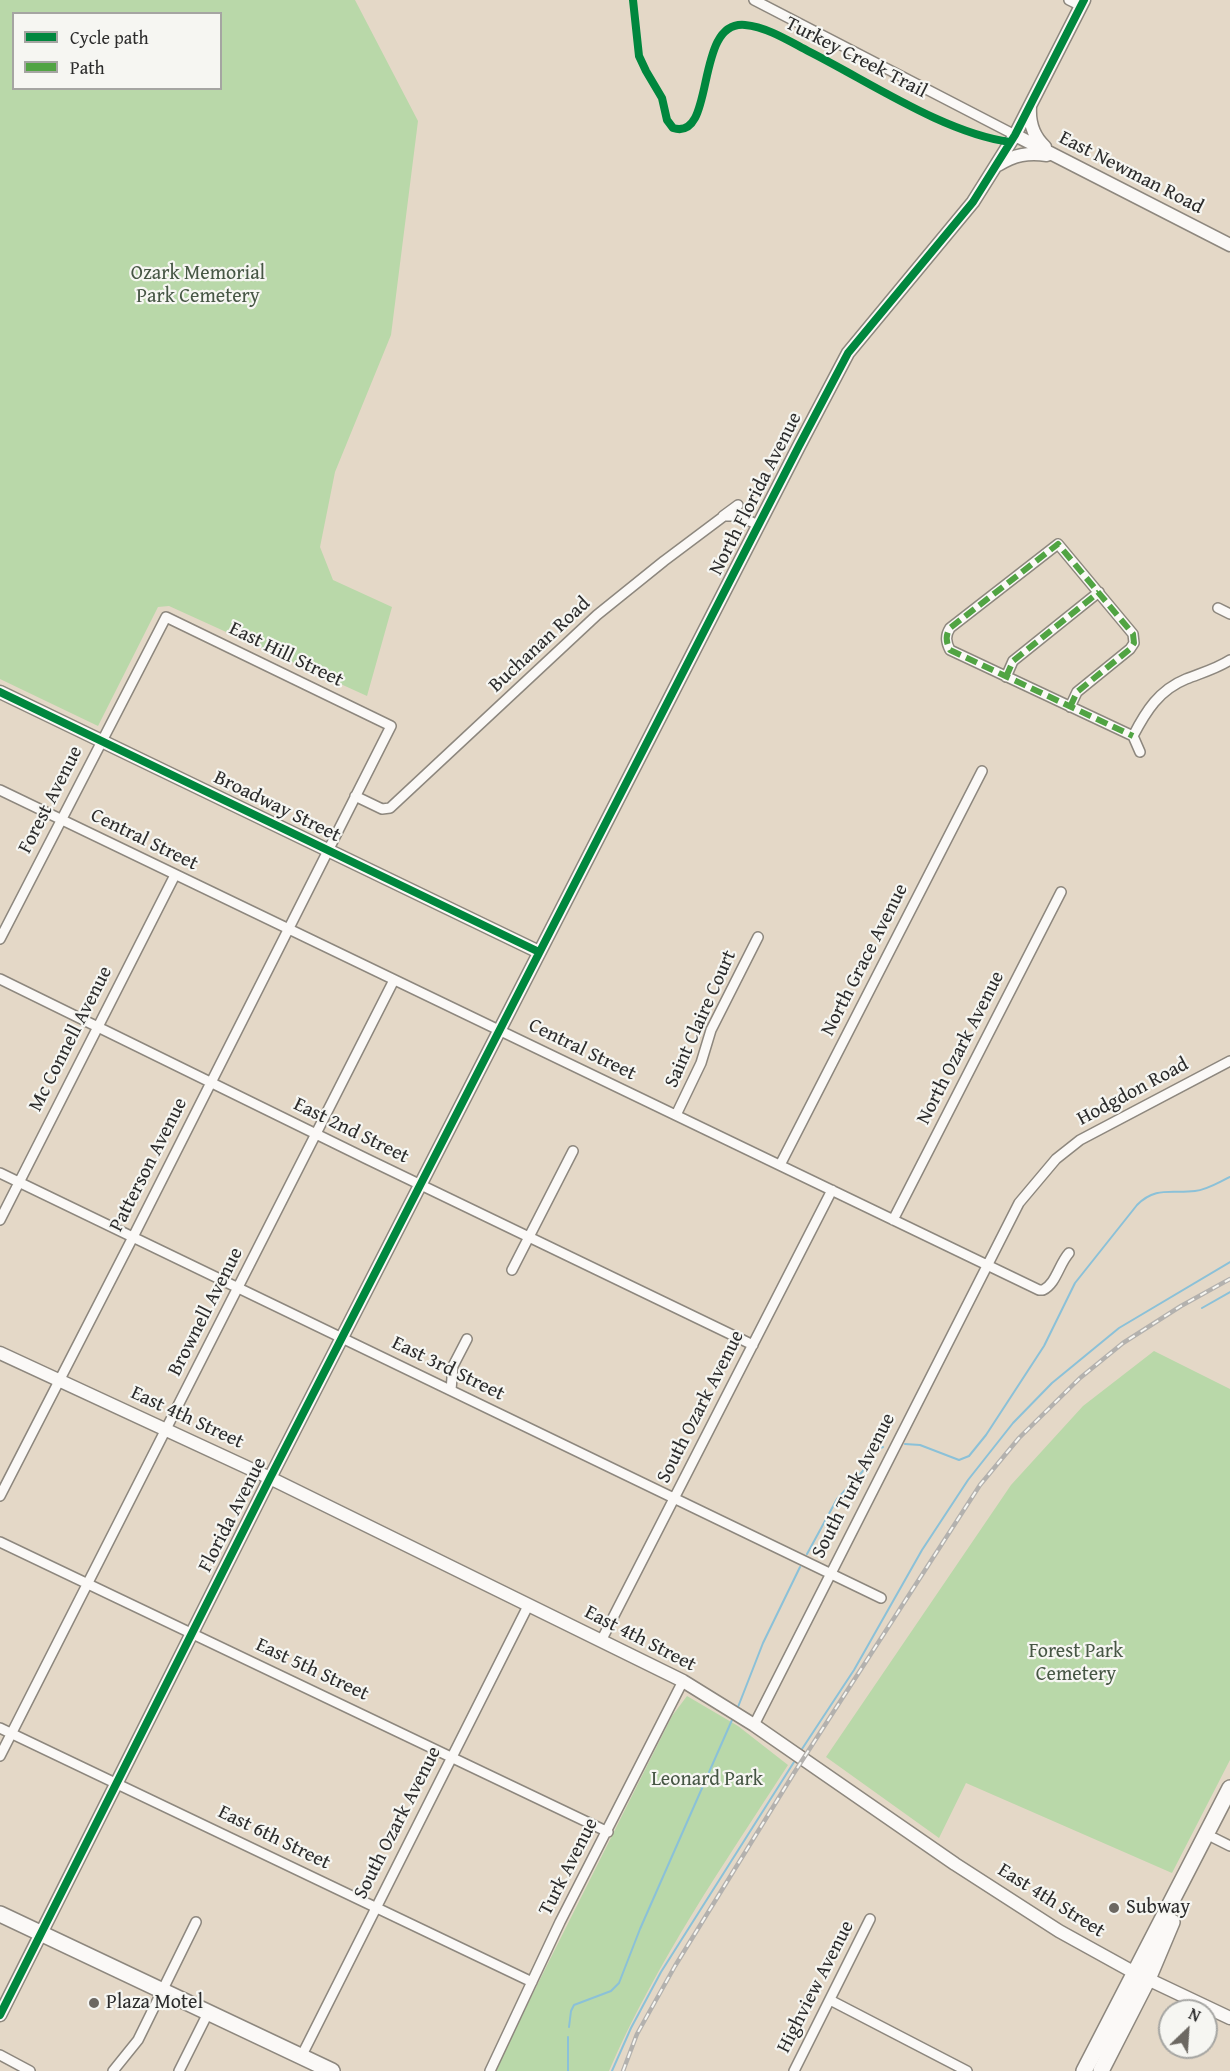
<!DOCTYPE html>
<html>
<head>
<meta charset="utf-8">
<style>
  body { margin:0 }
  #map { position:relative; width:1230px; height:2071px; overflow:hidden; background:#e4d8c7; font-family:"Gentium Book Plus",serif }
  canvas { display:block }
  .legend { position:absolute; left:12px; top:12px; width:210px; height:78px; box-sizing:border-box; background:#f6f6f2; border:2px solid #a5a5a2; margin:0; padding:8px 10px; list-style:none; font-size:18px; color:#2b2b2b }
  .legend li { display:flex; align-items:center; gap:12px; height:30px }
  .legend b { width:30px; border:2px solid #a5a5a2 }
  .north { position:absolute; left:1158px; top:1999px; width:60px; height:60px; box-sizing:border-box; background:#f6f6f2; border:2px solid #a5a5a2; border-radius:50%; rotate:25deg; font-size:16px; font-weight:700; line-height:24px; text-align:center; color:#2b2b2b }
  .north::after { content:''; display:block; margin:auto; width:21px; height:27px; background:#6c6862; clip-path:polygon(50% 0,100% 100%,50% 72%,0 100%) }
</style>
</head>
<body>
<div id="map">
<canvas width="1230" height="2071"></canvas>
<ul class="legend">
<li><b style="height:8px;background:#00873e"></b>Cycle path</li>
<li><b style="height:8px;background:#51a443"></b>Path</li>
</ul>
<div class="north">N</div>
</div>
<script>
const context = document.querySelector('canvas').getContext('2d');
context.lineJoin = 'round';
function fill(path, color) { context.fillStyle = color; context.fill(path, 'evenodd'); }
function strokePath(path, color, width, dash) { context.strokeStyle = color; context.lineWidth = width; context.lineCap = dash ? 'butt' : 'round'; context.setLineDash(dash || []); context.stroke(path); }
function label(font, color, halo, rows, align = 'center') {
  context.font = font + ' "Gentium Book Plus",serif'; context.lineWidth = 4.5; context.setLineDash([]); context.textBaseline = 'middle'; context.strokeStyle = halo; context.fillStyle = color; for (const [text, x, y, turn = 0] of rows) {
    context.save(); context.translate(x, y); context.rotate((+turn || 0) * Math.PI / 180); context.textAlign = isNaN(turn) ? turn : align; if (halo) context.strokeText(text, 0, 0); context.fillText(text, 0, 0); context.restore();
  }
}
const green = new Path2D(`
  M0,0h355l63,121 -27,214 -56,137 -15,75 13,33 59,27 -25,89 -198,-90 -11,1 -60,119 -98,-47zM14,14h206v74h-206z
  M1154,1351l76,38v371l-58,113 -206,-90 -27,55 -113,-81 185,-272 72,-79z
  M687,1696l51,30 50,39c-64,99 -132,197 -179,306h-115l178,-355z`);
const stream = new Path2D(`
  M1202,1308l28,-16
  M905,1444l15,1 39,15 10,-4 17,-21 58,-89 31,-63 62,-78c19,-19 34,-11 58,-14 12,-1 24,-9 35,-14
  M807,1554l30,-55 25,-27 14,-22 7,-3
  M738,1707l25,-64 37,-76
  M802,1749l52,-79 68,-120 46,-70 45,-57 39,-40 67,-55 111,-66
  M569,2027l2,-16 3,-6 37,-14 8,-8 21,-54 92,-209
  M568,2037v34
  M612,2071l19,-43 30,-56 133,-210`);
const minor = new Path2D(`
  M754,0l261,135
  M1069,0l12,6
  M723,516l15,-11
  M1218,608l12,6
  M1006,677l7,-16 86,-69
  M1070,707l7,-15 53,-43 4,-6 -1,-9 -75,-90 -108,84c-5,8 -4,14 0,22l183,86
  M1140,752l-7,-16c13,-25 26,-46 53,-57 15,-6 30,-10 44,-19
  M0,790l1039,500h4c13,-6 16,-26 26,-37
  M355,796l27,13 8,-1 207,-193 67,-54 60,-45h15l19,9
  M0,939l166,-322 225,109 -258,511 -133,259
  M0,979l367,180 386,186
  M676,1115l25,-52 10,-33 47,-93
  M780,1165l202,-394
  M0,1173l881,425
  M0,1220l175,-345
  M893,1220l168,-328
  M512,1270l61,-119
  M451,1390l2,-24 14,-27
  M0,1542l608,290
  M601,1641l231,-451
  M754,1725l265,-522 37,-44 24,-19 150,-79
  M0,1728l532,254
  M0,1756l394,-776
  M1214,1838l16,8
  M830,2000l137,71
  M0,2055l30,16
  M301,2057l227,-451
  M113,2071l25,-31 58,-118
  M179,2071l29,-58
  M490,2071l70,-149 123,-241
  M794,2071l76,-152`);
const tertiary = new Path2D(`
  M1030,107c-1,16 3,29 15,40
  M1015,135l215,110
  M998,165c16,-10 30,-13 49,-10
  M0,692l539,260
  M0,1353l270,125 413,203 71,44 201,139 104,67 76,42 95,45
  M0,2015l270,-537 529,-1032 49,-93 125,-151 42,-67 69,-135`);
const primary = new Path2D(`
  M0,1914l332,157
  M1084,2071l146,-283
  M1101,2071l47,-92 24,-57`);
const rail = new Path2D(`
  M623,2071l14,-37 38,-68 119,-193 186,-288 39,-47 61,-60 43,-35 58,-37 49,-27`);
const quiet = new Path2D(`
  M1006,677l7,-16 86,-69
  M1070,707l7,-15 53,-43 4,-6 -1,-9 -75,-90 -108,84c-5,8 -4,14 0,22l183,86`);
const cycleway = new Path2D(`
  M633,0l6,56 7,15 16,27 5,22 6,8c44,14 20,-108 72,-103 22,2 44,16 63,26 60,30 136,82 202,91
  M0,692l539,260
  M0,2015l270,-537 529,-1032 49,-93 125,-151 42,-67 69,-135`);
const markers = [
  [1114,1908,6,"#6c6862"],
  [94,2003,6,"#6c6862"]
];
const streetNames = [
  ["Turkey Creek Trail",856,58,27],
  ["East Newman Road",1131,173,27],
  ["North Florida Avenue",756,494,-63],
  ["Buchanan Road",540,645,-43],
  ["East Hill Street",286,655,26],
  ["Forest Avenue",51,800,-63],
  ["Broadway Street",277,807,26],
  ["Central Street",144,840,26],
  ["North Grace Avenue",865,960,-63],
  ["Saint Claire Court",701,1019,-66],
  ["Mc Connell Avenue",71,1039,-63],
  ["North Ozark Avenue",961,1048,-63],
  ["Central Street",582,1050,26],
  ["Hodgdon Road",1133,1092,-28],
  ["East 2nd Street",351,1131,26],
  ["Patterson Avenue",149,1165,-63],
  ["Brownell Avenue",206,1312,-63],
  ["East 3rd Street",448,1369,26],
  ["South Ozark Avenue",701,1407,-63],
  ["East 4th Street",187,1418,25],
  ["South Turk Avenue",854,1486,-63],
  ["Florida Avenue",233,1515,-63],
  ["East 4th Street",640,1639,27],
  ["East 5th Street",312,1670,25],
  ["South Ozark Avenue",398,1823,-63],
  ["East 6th Street",274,1838,26],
  ["Turk Avenue",569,1867,-63],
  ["East 4th Street",1051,1901,32],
  ["Highview Avenue",816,1987,-63]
];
const parkNames = [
  ["Ozark Memorial",198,274],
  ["Park Cemetery",198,297],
  ["Forest Park",1076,1652],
  ["Cemetery",1076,1675],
  ["Leonard Park",707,1780]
];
const poiNames = [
  ["Subway",1126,1908],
  ["Plaza Motel",106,2003]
];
fill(green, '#b9d8a9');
strokePath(stream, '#8bc1d8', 2);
strokePath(minor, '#8d877e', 12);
strokePath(tertiary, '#8d877e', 15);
strokePath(primary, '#8d877e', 18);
strokePath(minor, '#fbf9f7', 9);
strokePath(tertiary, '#fbf9f7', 12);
strokePath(primary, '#fbf9f7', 15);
strokePath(rail, '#b3b1ae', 4.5);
strokePath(rail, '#f6f6f2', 2, [7]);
strokePath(quiet, '#51a443', 6, [12, 6]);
strokePath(cycleway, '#00873e', 8);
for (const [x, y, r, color] of markers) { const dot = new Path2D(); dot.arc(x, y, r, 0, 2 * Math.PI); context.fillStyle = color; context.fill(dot); strokePath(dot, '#f6f6f2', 2); }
label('20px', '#2b2b2b', '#f6f6f2', streetNames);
label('20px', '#465644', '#f6f6f2', parkNames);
label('20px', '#2b2b2b', '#f6f6f2', poiNames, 'left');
</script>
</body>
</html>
